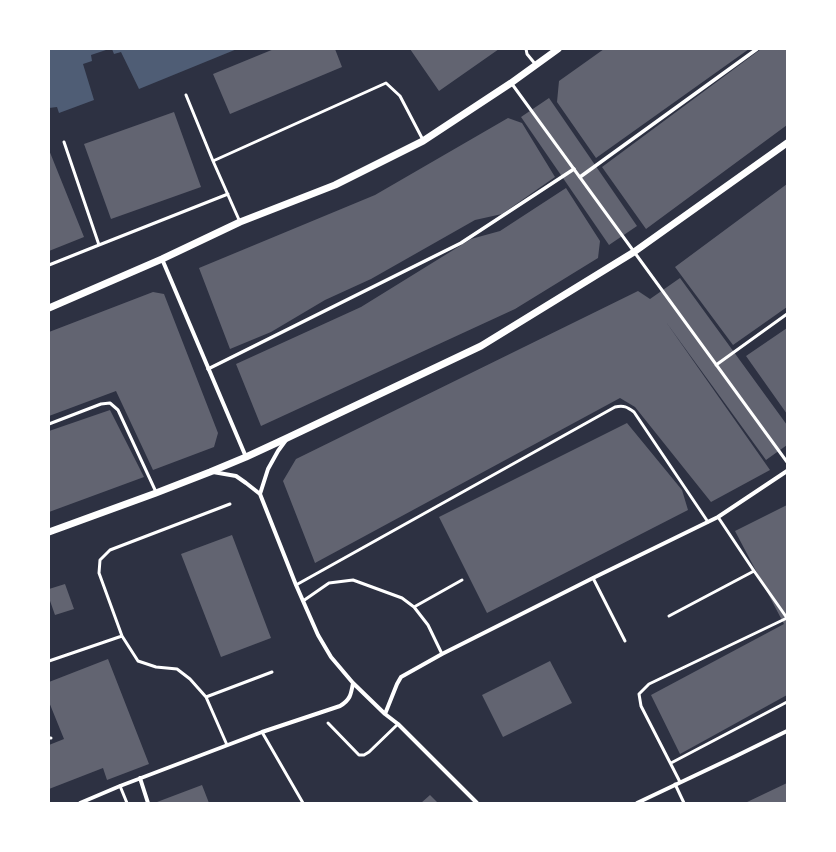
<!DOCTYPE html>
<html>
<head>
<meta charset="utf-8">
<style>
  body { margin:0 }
  #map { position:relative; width:836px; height:852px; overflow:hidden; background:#2d3142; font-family:Montserrat,sans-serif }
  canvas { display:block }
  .frame { position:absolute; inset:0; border:50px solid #fff; pointer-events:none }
</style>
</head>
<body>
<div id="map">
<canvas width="836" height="852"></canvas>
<div class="frame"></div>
</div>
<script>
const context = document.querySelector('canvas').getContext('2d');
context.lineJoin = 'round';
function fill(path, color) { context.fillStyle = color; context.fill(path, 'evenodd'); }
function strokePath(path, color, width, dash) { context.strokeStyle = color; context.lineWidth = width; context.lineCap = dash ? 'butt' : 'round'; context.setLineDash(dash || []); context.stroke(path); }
const water = new Path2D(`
  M49,49h60l-18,6 1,6 -9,3 11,36 -35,13 -2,-6 -8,1z
  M112,49h125l-98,40 -18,-37 -7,2z`);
const building = new Path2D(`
  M274,49h61l7,18 -112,47 -17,-40z
  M410,49h89l-60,42z
  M604,49h145l-153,109 -39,-56 2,-21z
  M761,49h26v76l-141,104 -44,-62z
  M549,98l88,128 -28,19 -88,-128z
  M174,112l27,75 -90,32 -27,-75z
  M508,118l14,5 33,54 -53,37 -27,6 -104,59 -46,21 -54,32 -41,17 -31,-81 176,-73z
  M49,150l35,87 -35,14z
  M787,184v123l-54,38 -58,-78z
  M566,188l34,53 -2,17 -83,51 -254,117 -25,-62 125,-57 110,-68 29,-8z
  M680,278l107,147v20l-21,15 -100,-138 104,148 -59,32 -76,-95 -15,-9 -305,165 -32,-82 13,-22 342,-168 12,8z
  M153,292l11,2 54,139 -4,14 -61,23 -37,-79 -67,25v-84z
  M787,328v86l-41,-58z
  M110,410l34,67 -95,35v-81z
  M627,423l55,67 6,20 -201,103 -48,-96z
  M787,505v190l-107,59 -29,-59 133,-71 -49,-93z
  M232,535l39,103 -50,19 -40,-103z
  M65,584l9,25 -19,6 -6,-17v-9z
  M108,659l41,105 -42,16 -4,-12 -54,21v-44l15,-6 -15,-37v-20z
  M550,661l22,42 -69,34 -21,-42z
  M787,783v20h-42z
  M202,785l7,18h-51l-1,-1z
  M430,795l8,8h-17z`);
const service = new Path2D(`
  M526,49l1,5 9,11
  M512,84l275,378
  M186,95l27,66
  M240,222l-27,-61 173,-78 14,13 23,44
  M99,245l129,-51
  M49,265l50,-20 -35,-103
  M716,365l71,-51
  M49,424l52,-20 9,-1 8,7 38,82
  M718,517l36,54 33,47
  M593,578l32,63
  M296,585l319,-178c9,-2 12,0 19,5l74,110
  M303,601l26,-18 24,-3 49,18 12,9 14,18 14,29
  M414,607l48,-27
  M669,616l85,-45
  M49,661l73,-25
  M206,697l66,-25
  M328,723l31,32h5l5,-3 29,-28
  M262,732l41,71
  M49,738h2
  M227,745l-21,-48 -16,-18 -13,-10 -21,-2 -18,-6 -16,-25 -23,-63 1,-13 10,-10 120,-46
  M671,763l116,-61
  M680,782l-39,-76 -2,-12 10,-10 138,-66
  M675,784l9,19
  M120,786l7,17`);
const pedestrian = new Path2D(`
  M580,177l177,-128
  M208,369l253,-126 113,-74`);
const minor = new Path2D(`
  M162,259l84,198
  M213,472l23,4 10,7 14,11 36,91 22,50 13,22 22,26 32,31 13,10 79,79
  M260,494l8,-25 10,-18 8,-11
  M385,714l12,-30 4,-7 41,-23 151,-76 125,-61 69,-46
  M140,778l8,25
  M80,803l40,-17 142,-54 78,-26c10,-6 11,-11 13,-23
  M637,803l97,-46 53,-26`);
const tertiary = new Path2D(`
  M49,308l113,-49 78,-37 95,-37 88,-44 88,-58 47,-34
  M49,532l107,-39 54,-21 36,-15 41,-19 194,-92 153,-94 153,-109`);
fill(water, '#4f5d75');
fill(building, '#626471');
strokePath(service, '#fff', 3);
strokePath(pedestrian, '#fff', 3.5);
strokePath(minor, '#fff', 4);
strokePath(tertiary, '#fff', 7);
</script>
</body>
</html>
